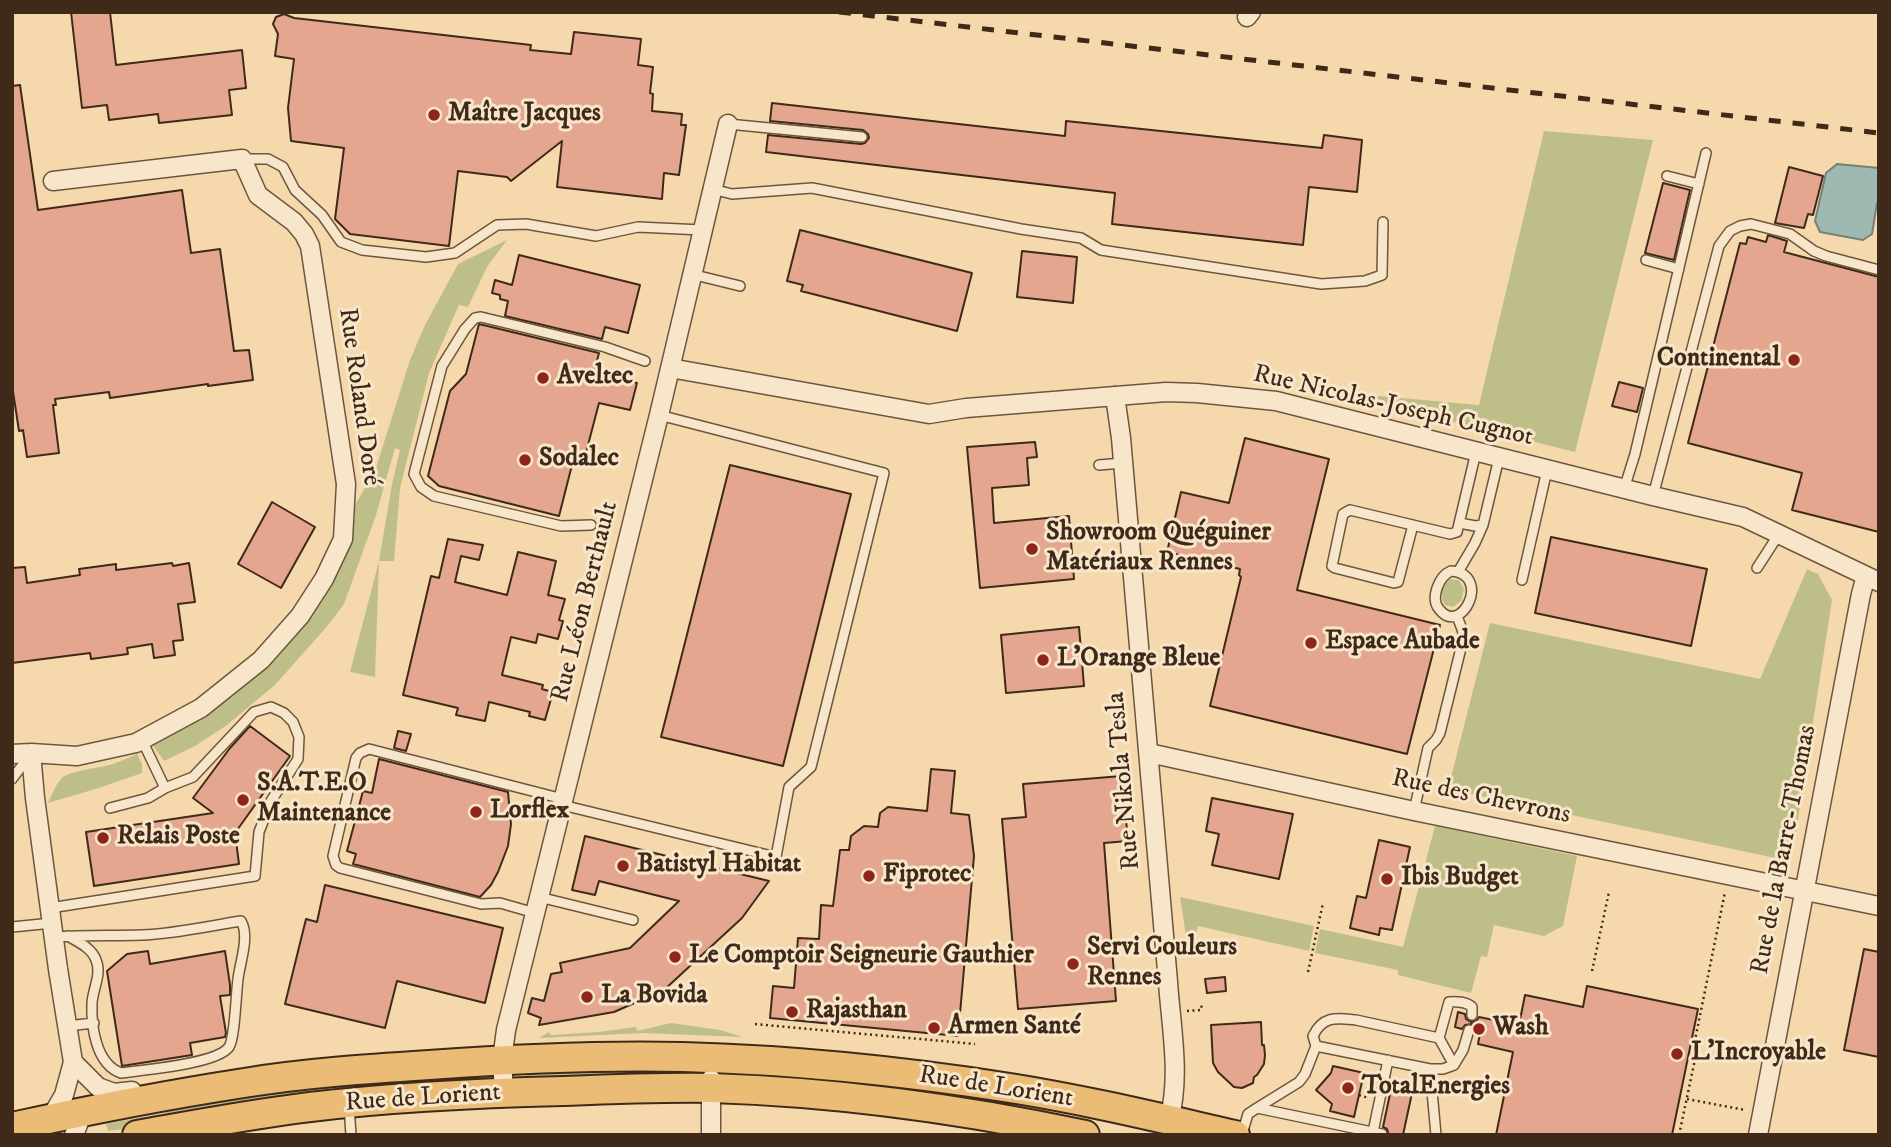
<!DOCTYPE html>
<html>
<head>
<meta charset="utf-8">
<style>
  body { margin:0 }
  #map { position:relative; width:1891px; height:1147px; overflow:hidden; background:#f5d9ad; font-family:"IM FELL DW Pica",serif }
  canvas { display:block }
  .frame { position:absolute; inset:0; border:14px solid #3f2a1a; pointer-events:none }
</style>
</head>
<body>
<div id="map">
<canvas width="1891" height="1147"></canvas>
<div class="frame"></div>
</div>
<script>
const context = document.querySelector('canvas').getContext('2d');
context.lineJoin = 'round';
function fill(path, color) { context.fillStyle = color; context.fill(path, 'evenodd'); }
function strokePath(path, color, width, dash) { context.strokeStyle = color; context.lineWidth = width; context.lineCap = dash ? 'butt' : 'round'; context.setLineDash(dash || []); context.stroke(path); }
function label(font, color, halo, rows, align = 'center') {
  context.font = font + ' "IM FELL DW Pica",serif'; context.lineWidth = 6; context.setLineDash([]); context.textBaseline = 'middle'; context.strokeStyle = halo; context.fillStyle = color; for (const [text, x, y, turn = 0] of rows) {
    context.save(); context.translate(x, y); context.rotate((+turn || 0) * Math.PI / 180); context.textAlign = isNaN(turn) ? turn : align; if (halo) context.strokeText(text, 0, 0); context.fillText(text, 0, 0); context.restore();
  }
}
const green = new Path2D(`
  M1544,131l109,9 -78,312 -241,-60 145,13z
  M507,240l-20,27 -19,40 -9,-2 -30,68 -29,115 -6,73h-15l-4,116 -25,-5 29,-111 13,-77 8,-34 -5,-2 -19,67 -32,89 -14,19 -55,62 -17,14 -31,26 -32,21 -31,15 -12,-17 51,-29 34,-23 35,-32 45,-57 36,-67 2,-31 20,-34 35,-111 15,-35 33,-61z
  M1807,569l11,5 14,26 -38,245 -14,14 -332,-70 42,-166 270,56z
  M1449,579l10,1 5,9 -3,12 -8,6 -8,-2c-6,-8 -4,-20 4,-26z
  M137,754l5,10v9l-43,15 -51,15c4,-8 7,-18 14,-25 7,-7 36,-10 48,-13 9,-3 18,-7 27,-11z
  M1435,826l142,30 -14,70 -19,10 -50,-11 -7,32 -6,-1 -10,37 -73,-18v-5l-83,-17 5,-24 83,18z
  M1180,897l134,29 -5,25 -111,-25 -3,12 -9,-2z
  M671,1023l49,7 23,7 -99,-4 -105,5 10,-6 2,3 48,-3 37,-5 1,4z
  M676,1068l1,12h-149l-2,-3 1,-7z
  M426,1073l2,14 -320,44 -2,-7 59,-11 17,-9z`);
const water = new Path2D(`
  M1837,164l42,4v35h-2l-5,31 -9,6 -43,-8 -5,-11 11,-48z`);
const building = new Path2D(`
  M71,12h39l6,53 126,-15 4,38 -17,2 3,25 -73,8 -1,-9 -49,6 -2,-15 -25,3z
  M284,14l10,4 237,27 -1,5 41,4 3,-22 67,7 -3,26 15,2 -3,26 3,1 -1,17 30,3 -1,11h5l-7,50 -15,-2 -2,26 -105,-12 5,-46 -51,40 -4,-4 -49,-6 -9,75 -99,-12 -15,-15 9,-71 -53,-7 -3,-33 6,-49 -19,-3 3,-22 -5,-10 3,-7z
  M20,85l18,125 144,-20 9,63 29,-4 14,102 15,-1 4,30 -45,6v-2l-98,14 -1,-6 -54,7 1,6h-3l6,48 -32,4 -4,-27 -4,1 -7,-46v-299z
  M772,103l293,33 1,-15 256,27 2,-13 38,5 -5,52 -48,-5 -6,58 -191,-21 3,-31 -349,-41 2,-17 93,9 4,-1 4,-5 -1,-4 -5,-4 -93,-9z
  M1789,167l34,9 -10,39 -5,-1 -4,14 -29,-5z
  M1663,183l27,7 -16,70 -29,-7z
  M800,230l172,43 -15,58 -156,-40 2,-6 -16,-4z
  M1768,235l19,6 -3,11 95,25v255l-87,-22 10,-37 -114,-30 52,-200 6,1 2,-7 18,5z
  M1022,251l55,6 -4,46 -56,-6z
  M519,255l121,30 -12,48 -23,-6 -3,12 -97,-23 3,-15 -8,-2v-4l-8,-2 3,-13 17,5z
  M479,324l120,29 -5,19 43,11 -7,27 -31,-7 -16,61 -10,-3 -14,55 -120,-30 -11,-10 22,-85 16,-17z
  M1619,382l24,6 -6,24 -25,-6z
  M1245,438l84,21 -32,131 143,35 -33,129 -197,-48 31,-129 -2,-2 1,-6 -73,-17 14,-60 48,11z
  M1035,442l2,15 -10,1 2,27 -37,3 2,35 75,-7 5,63 -94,9 -13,-141z
  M730,465l121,29 -68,272 -122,-29z
  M272,502l43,25 -34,61 -43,-24z
  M1551,537l156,32 -16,77 -156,-33z
  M448,539l35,6 -4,15 -18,-4 -6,26 52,13 11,-43 38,9 -8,34 17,4 -6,21 4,1 -5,18 -20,-5 -2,9 -25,-6 -9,38 41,10 -1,4 11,3 -8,28 -16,-4 1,-4 -41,-10 -4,19 -29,-6 2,-7 -55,-13 28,-119 8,2z
  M172,563l1,3 16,-3 6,39 -17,2 5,36 -10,1 2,14 -21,3 -2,-14 -25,4 1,6 -37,5 -1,-6 -78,10v-95l13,-1 2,16 53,-8 -1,-6 37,-5v6z
  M1079,627l5,59 -78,7 -5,-58z
  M250,726l40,30 -55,77 4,31 -145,22 -8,-54 127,-19 -20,-15 37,-50z
  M398,731l13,3 -5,17 -12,-3z
  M379,759l129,33 3,32 -3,22 -10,26 -7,13 -11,12 -127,-33 3,-10 -9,-3 16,-60 9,2z
  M931,769l24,2 -4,42 18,2 5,41 -16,180 -188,-18 3,-32 21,2 4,-50 21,1 2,-34 12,1 7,-56h9l2,-14 13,-10 14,1 2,-14 8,-6 39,4z
  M1122,776l6,65 -24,2 12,158 -98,8 -16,-190 24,-2 -3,-33z
  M1212,798l81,16 -14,65 -67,-14 7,-31 -13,-3z
  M585,836l184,45 -27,37 -78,72 -50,22 -75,13 2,-7 -13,-5 4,-15 12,3 7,-27 11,-2 -2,-9 70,-15 49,-47 -80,-20 -4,14 -23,-5z
  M1379,840l31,7 -18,83 -12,-2 -1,7 -29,-7 7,-32 9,2z
  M325,885l178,43 -18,75 -88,-22 -12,47 -100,-24 21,-85 11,3z
  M1864,949l15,3v105l-35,-7z
  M148,951l2,13 75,-13 5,34v10l-10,1 6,37 -1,4 -35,6 2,12 -70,11 -15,-95 20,-17z
  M1225,977l1,14 -19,2 -2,-14z
  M1587,986l111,23 -26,126h-176l17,-83 -35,-8 2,-11 -4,-1v-4l-4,-4 -7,1 -3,4 -7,-2 3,-15 7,2 1,5 5,3 5,-1 3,-4 40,8 6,-30 58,12z
  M1261,1022l1,23h2l1,10 -1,9 -7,11 -3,2 -1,6 -11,5 -8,-1 -16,-15 -5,-9 -2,-38z
  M1333,1066l31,7 -10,44 -24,-6 2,-7 -16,-14 15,-17z
  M1391,1089l21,4 -9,42h-14l-2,-6 -4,-2z`);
const path = new Path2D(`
  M1592,971l17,-79
  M1308,972l15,-69
  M1187,1011l14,-1 1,-7
  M755,1024l220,20
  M1359,1095l10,3
  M1687,1099l58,11
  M1679,1135l18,-85h-4l32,-158`);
const service = new Path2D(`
  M728,124l134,13
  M242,159h26l15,8 12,23 27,25 19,27 21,8 64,7 29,-4 42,-28 29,-1 70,12 42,-9 64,3
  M1667,176l32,8
  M712,189l20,5 80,-6 209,41 60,9 20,12 220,34 44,-3 17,-6 1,-53
  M1646,260l33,9
  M691,274l49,12
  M1099,465l24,-2
  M1624,489l11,-35 71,-301
  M1653,496l66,-250 11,-15 10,-5 11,-2 39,10 24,17 12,5 53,14
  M1460,523l15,3 8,-1
  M591,525l-30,1 -127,-30 -13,-9 -7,-13 28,-108 23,-37 10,-11 6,-1 124,30 40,14
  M1413,525l-15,57 -4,1 -59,-15 -3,-2 11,-52 7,-4 100,24 7,-2 19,-80
  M1757,568l22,-34
  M1451,571c42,3 10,67 -12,38 -9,-11 0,-33 12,-38z
  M1458,572l17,-29 8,-18 16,-67
  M1522,580l25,-110
  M12,779l18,-24
  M562,805l214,52 13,-70 22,-20 73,-294 -225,-58
  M110,808l38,-10 17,-10 -23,-48
  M1414,811l14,-63 8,-8 4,-7 22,-89 1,-12 -6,-16
  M539,897l94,23
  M50,908l205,-32 4,-44 12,-31 27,-42 1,-22 -6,-15 -9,-9 -13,-6 -17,5 -61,65 -28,11
  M535,913l-35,-10 -19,1 -141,-36 -4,-3 -3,-9 23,-98 4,-5 9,-4 194,50
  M12,927l40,-4
  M54,937c30,-2 59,-1 88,-2 32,-1 67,-9 99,-14 9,15 -1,41 -3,58 -2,14 -3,59 -9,68 -12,17 -86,23 -108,26 -25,-9 -30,-46 -29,-70 1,-15 10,-29 4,-43 -4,-12 -18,-18 -28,-24
  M67,1026l27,-3
  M1439,1038l15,27
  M1316,1046l-3,-10c10,-21 24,-18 43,-16l83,18 10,-36c7,-1 18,0 23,5v8
  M1430,1069h13l11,-4 9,-15 6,-20
  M349,1106l2,29
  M1257,1108l42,-26 6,-8 11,-28 114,23 6,66
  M1373,1132l15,-72
  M1242,1134l6,-20 9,-6 125,26`);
const minor = new Path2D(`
  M1247,17l4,-5
  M670,368l259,46 37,-6 200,-16 31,1 79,8 377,95 90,21 136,65
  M1115,396l6,42 47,544c3,45 13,94 1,138
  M31,753l4,45 23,171 15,93 -9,33 -14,24
  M1149,753l265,58 465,95
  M12,754l19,-1 46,3 59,-13 65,-35 60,-48 39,-44 24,-37 19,-40 3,-55 -36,-238 -6,-12 -10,-12 -36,-27 -16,-36 -189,22
  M73,1062l25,25 16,6 18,-2
  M504,1092l-2,-32 4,-30 153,-615 69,-291
  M74,1135l9,-23
  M711,1135v-56
  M1758,1135l103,-541 5,-18`);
const primary = new Path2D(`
  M12,1127c77,-17 154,-32 232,-44 61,-10 123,-14 185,-18 84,-6 169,-10 254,-8 109,3 219,14 327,31 76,12 150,30 225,47
  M137,1135c57,-10 115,-21 173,-28 84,-10 169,-14 253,-16 50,-2 99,-4 149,-3 125,4 250,21 373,47`);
const rail = new Path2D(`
  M839,12l1040,121`);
const markers = [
  [434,115,7,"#8f2418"],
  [1794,360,7,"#8f2418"],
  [543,378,7,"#8f2418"],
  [525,460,7,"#8f2418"],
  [1032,549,7,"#8f2418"],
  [1311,643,7,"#8f2418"],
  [1043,660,7,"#8f2418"],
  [243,800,7,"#8f2418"],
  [476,812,7,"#8f2418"],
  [103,838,7,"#8f2418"],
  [623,866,7,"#8f2418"],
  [869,876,7,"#8f2418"],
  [1387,879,7,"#8f2418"],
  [675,957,7,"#8f2418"],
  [1073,964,7,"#8f2418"],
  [587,997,7,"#8f2418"],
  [792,1012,7,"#8f2418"],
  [934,1028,7,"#8f2418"],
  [1479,1029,7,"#8f2418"],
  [1677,1054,7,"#8f2418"],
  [1348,1088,7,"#8f2418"]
];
const poiNames = [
  ["Maître Jacques",448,115],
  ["Continental",1780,360,"right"],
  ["Aveltec",557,378],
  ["Sodalec",539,460],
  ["Showroom Quéguiner",1046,534],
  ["Matériaux Rennes",1046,564],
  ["Espace Aubade",1325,643],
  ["L'Orange Bleue",1057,660],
  ["S.A.T.E.O",257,785],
  ["Maintenance",257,815],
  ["Lorflex",490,812],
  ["Relais Poste",117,838],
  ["Batistyl Habitat",637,866],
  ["Fiprotec",883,876],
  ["Ibis Budget",1401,879],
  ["Servi Couleurs",1087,949],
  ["Rennes",1087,979],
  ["Le Comptoir Seigneurie Gauthier",689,957],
  ["La Bovida",601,997],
  ["Rajasthan",806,1012],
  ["Armen Santé",948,1028],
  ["Wash",1493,1029],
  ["L'Incroyable",1691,1054],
  ["TotalEnergies",1362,1088]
];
const streetNames = [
  ["Rue Roland Doré",358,397,82],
  ["Rue Nicolas-Joseph Cugnot",1393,407,13],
  ["Rue Léon Berthault",586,602,-76],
  ["Rue Nikola Tesla",1125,781,-95],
  ["Rue des Chevrons",1481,798,12],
  ["Rue de la Barre-Thomas",1785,850,-79],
  ["Rue de Lorient",996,1088,9],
  ["Rue de Lorient",423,1099,-4]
];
fill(green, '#bebf88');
fill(water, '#9db9b1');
strokePath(water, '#778075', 2);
fill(building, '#e4a68f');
strokePath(building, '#3f2a1a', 2);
strokePath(service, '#6c563f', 12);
strokePath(minor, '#6c563f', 21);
strokePath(primary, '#3f2a1a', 32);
strokePath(path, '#3f2a1a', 2.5, [2, 3.5]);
strokePath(service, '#f8e6ca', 9);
strokePath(minor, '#f8e6ca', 18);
strokePath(primary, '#eabc76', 28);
strokePath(rail, '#3f2a1a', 5, [12, 12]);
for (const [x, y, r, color] of markers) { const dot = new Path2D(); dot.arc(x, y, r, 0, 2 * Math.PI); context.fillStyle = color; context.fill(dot); strokePath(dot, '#f8e6ca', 2.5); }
label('bold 26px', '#3f2a1a', '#f8e6ca', poiNames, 'left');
label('26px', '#3f2a1a', '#f8e6ca', streetNames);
</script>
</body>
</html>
